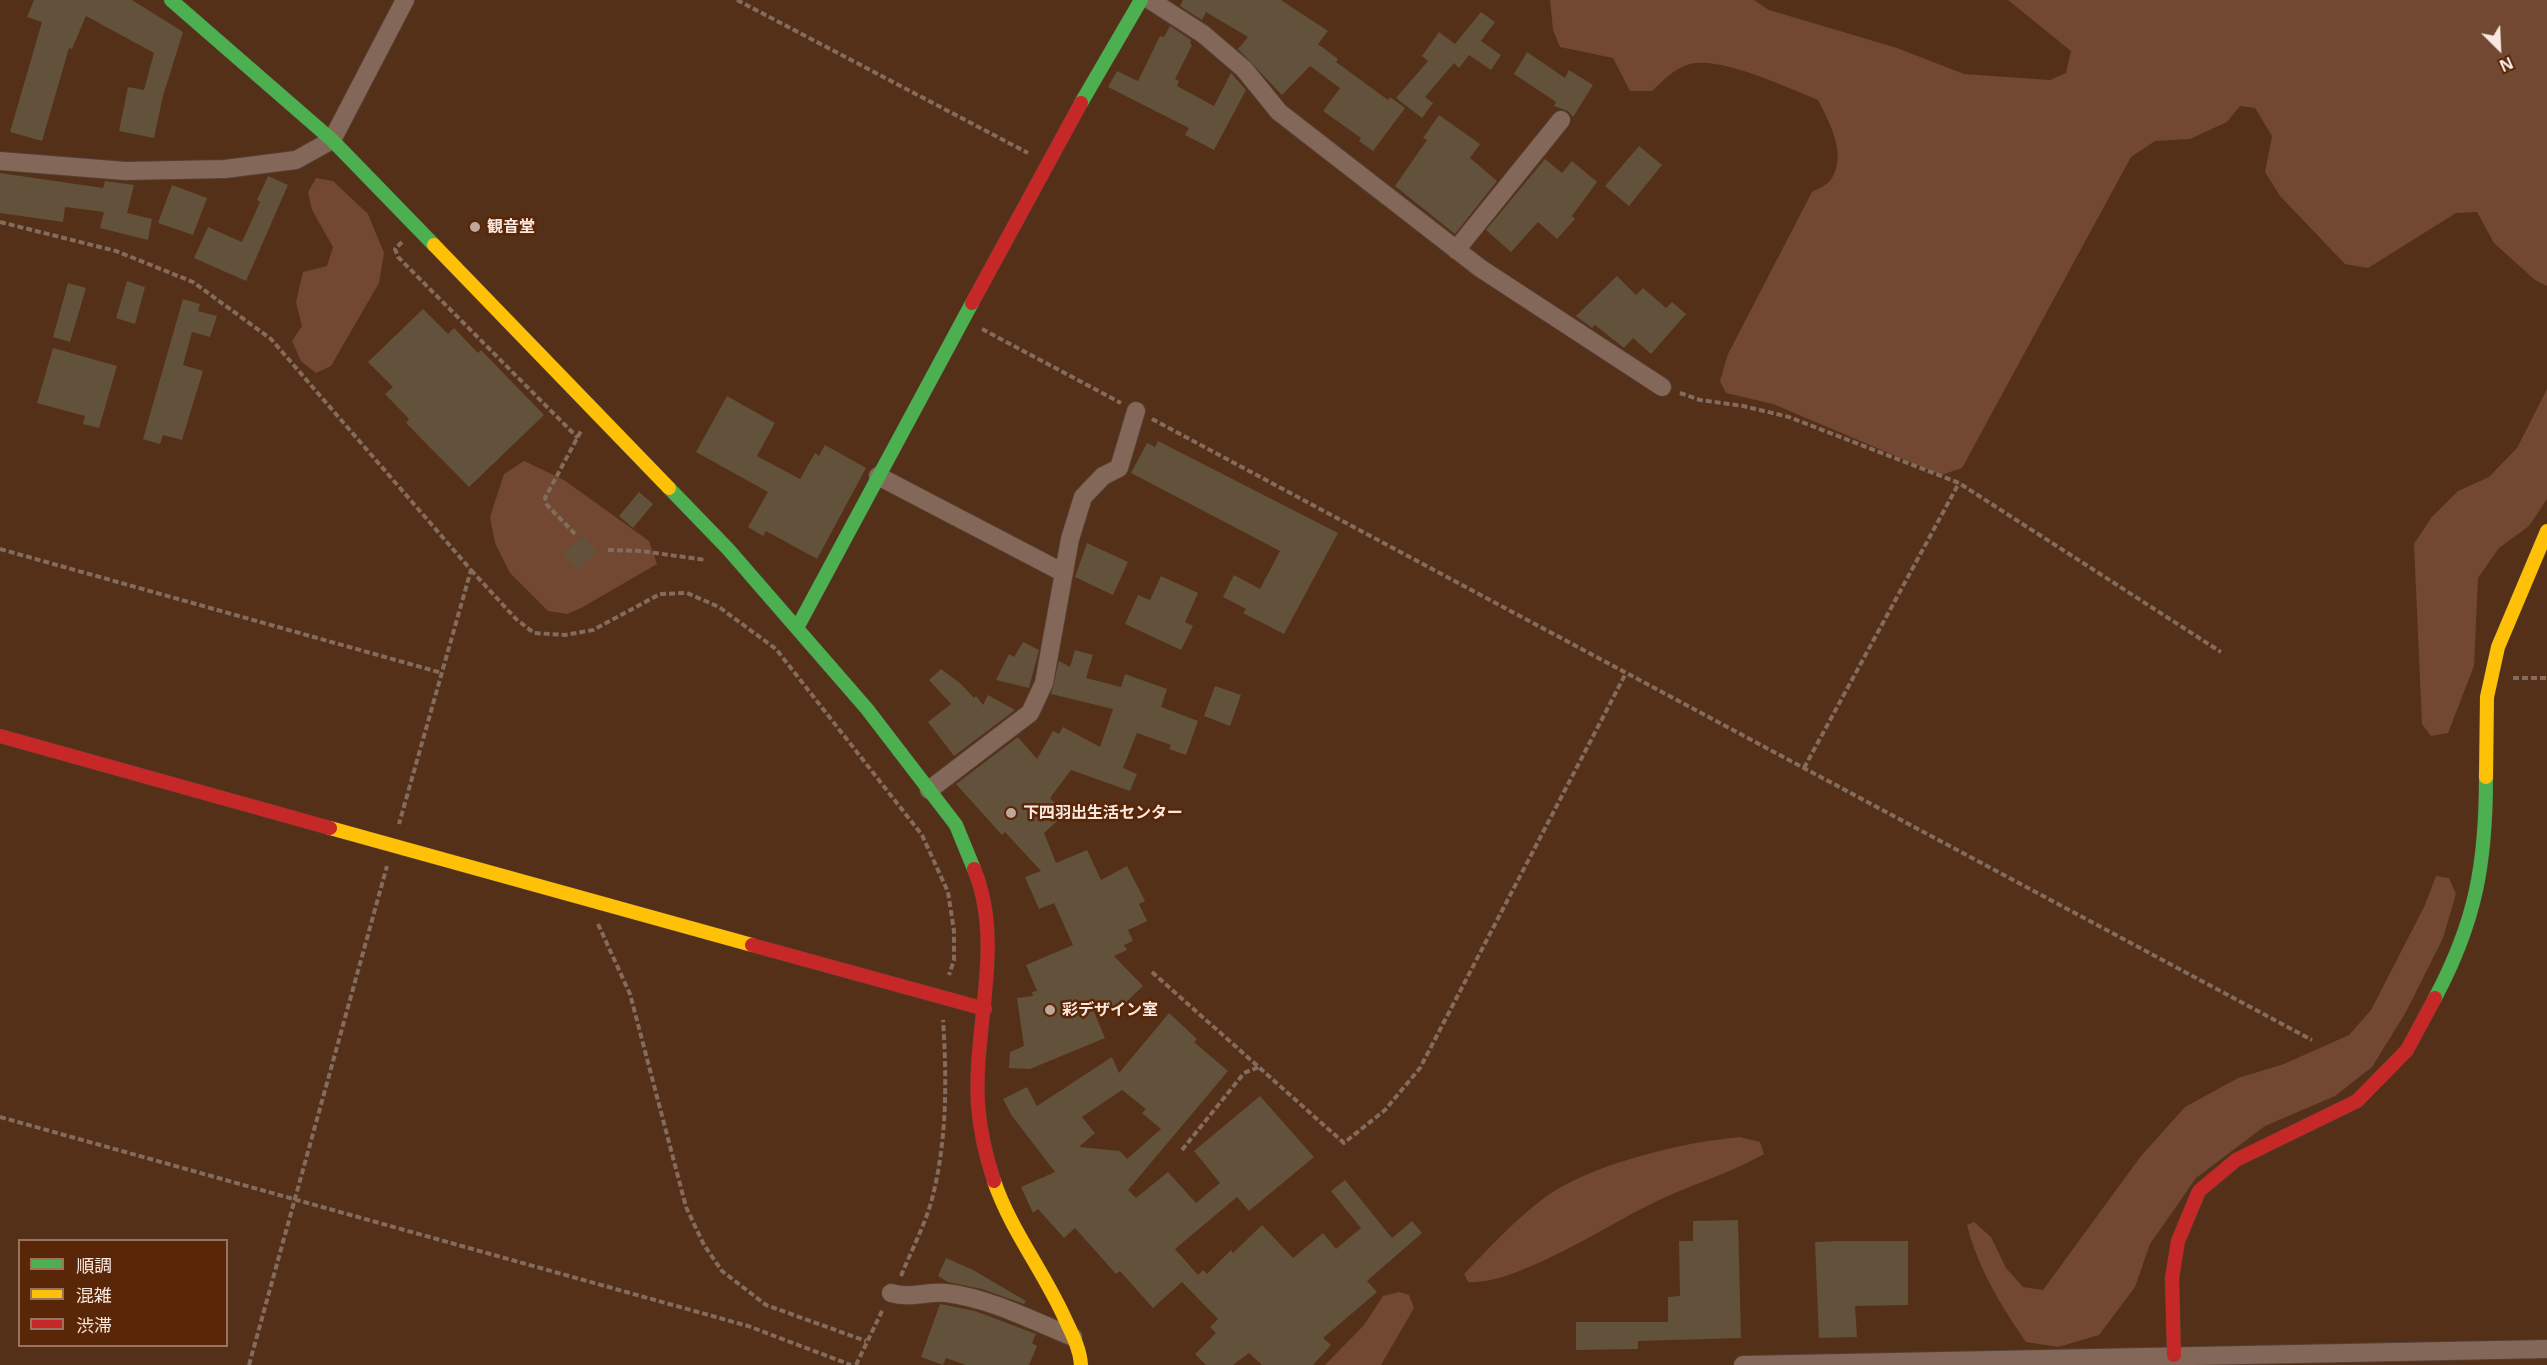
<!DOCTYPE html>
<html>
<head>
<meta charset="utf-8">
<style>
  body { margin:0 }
  #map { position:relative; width:2547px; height:1365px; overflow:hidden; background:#543018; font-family:"Open Sans","Noto Sans JP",sans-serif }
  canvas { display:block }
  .legend { position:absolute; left:18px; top:1239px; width:210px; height:108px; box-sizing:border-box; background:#592607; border:2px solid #99745e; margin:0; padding:8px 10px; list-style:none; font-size:18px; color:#f9e8e0 }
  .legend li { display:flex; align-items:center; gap:12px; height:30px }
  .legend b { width:30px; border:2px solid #99745e }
  .north { position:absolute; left:2469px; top:18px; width:60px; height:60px; -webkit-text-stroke:4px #592607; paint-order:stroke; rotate:156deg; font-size:16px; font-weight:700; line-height:24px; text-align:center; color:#f9e8e0 }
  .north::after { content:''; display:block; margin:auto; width:21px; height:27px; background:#f9e8e0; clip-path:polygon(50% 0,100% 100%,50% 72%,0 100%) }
</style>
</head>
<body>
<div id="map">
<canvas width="2547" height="1365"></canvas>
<ul class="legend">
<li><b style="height:8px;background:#4caf50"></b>順調</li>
<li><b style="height:8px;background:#ffc107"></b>混雑</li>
<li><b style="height:8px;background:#c62828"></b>渋滞</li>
</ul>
<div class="north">N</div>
</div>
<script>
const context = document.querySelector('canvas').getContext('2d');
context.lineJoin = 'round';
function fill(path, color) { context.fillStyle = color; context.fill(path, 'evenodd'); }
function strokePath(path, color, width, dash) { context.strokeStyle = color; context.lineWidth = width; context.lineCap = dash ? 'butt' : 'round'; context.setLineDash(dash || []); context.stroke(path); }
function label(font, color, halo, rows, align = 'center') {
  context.font = font + ' "Open Sans","Noto Sans JP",sans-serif'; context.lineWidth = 5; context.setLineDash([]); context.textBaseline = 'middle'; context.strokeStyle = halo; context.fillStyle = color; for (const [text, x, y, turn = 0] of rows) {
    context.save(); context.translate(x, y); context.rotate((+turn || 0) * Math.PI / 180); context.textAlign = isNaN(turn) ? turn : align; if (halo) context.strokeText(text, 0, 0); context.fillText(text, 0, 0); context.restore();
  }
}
const green = new Path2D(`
  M1550,0h204l15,10 128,38 67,26 86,6 16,-7 5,-22 -63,-51h539v286l-12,-6 -41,-37 -17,-31 -21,1 -88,55 -23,-4 -65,-68 -15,-24 7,-36 -17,-28 -15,-2 -13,16 -37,17 -35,2 -24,16 -169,311 -21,7 -168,-71 -47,-11 -6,-12 8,-27 84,-162c5,-3 13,-6 17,-10 20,-24 1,-59 -11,-82 -30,-12 -97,-44 -128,-36 -16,4 -27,17 -38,27h-22l-17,-33 -53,-11 -7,-17z
  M316,178l17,3 35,33 16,39 -5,30 -48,83 -15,7 -15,-12 -9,-20 10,-15 -6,-24 7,-30 24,-6 6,-19 -21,-37 -4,-18z
  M2547,389v110l-18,27 -30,22 -21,30 -4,88 -26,67 -17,3 -9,-12 -8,-180 17,-26 27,-27 31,-14 28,-29z
  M524,461l40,19 85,61 8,23 -74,43 -16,7 -19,-3 -38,-38 -15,-30 -5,-26 14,-43z
  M2436,876l13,2 7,16 -13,44 -37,74 -34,55 -37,29 -70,30 -69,52 -46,66 -15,43 -36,48 -41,12 -32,-5c-25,-36 -48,-74 -59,-117l7,-3 17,15 15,31 17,19 20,3 98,-134 44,-49 53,-29 46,-14 65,-29 22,-25 54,-105z
  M1740,1137l20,5 4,12c-37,21 -79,32 -117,52 -42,21 -134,80 -179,76l-4,-8c25,-26 51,-54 80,-76 46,-34 139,-56 196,-61z
  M1399,1292l10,3 5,13 -33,57h-56l39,-40 19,-29z`);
const building = new Path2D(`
  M34,0h98l51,32 -20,64 -9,42 -35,-7 9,-44 16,3 10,-37 -68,-37 -14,33 -3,-1 -27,93 -32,-9 32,-110 -15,-5z
  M1183,0h98l47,31 -10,13 20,15 -2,3 52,38 2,-3 15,11 -32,43 -14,-10 2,-3 -38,-27 17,-23 -30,-22 -28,29 -44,-46 10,-12 -42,-25 -4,8 -22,-14z
  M1481,12l14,10 -14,19 20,14 -10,15 -22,-15 -10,13 -5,-5 -29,34 8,6 -11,15 -26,-20 32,-37 -6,-5 17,-24 16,12z
  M1170,26l21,14 -1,3 2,2 -17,34 4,2 -2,5 37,20 17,-33 15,17 -32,60 -29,-15 4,-7 -81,-41 9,-16 21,10 22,-45 4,1z
  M1527,52l38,26 4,-8 24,15 -20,32 -5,-6 -14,-5 2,-4 -42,-28z
  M1439,115l41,29 -10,14 27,23 -42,53 -60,-48 32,-46 -4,-2z
  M1639,146l23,19 -33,41 -24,-20z
  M1545,159l17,14 10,-12 25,21 -25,34 3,3 -18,20 -19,-17 -27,30 -25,-22z
  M0,173l103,15 2,-7 29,4 -7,28 25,6 -4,21 -48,-12 4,-16 -39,-5 -2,15 -63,-9z
  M268,176l20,9 -42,96 -52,-23 14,-31 34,15 18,-40 -3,-2z
  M172,185l35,13 -14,37 -35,-12z
  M1617,276l19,19 7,-7 23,20 6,-6 14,12 -35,40 -18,-16 -9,10 -29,-23 -3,3 -16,-12z
  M127,281l18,6 -10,37 -19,-6z
  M68,283l18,5 -16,54 -17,-5z
  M183,299l17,5 -2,7 19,5 -7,21 -18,-5 -9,33 20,6 -21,69 -19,-5 -3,9 -17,-5z
  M423,309l25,25 6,-6 24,25 3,-3 63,65 -75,72 -63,-64 3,-4 -24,-25 8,-7 -25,-25z
  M53,348l64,18 -18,62 -16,-4 2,-8 -48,-13z
  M727,396l48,27 -18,33 43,23 15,-26 4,3 6,-11 41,23 -49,91 -51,-28 -3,5 -15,-9 20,-35 -72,-40z
  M1158,441l180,92 -54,101 -41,-21 3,-4 -23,-12 11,-22 26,14 20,-38 -149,-78 16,-30 8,4z
  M639,492l14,12 -20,24 -14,-12z
  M582,536l15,14 -19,20 -15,-15z
  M1087,543l41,19 -15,33 -38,-18z
  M1161,576l37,17 -13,29 8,4 -12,24 -56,-26 13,-29 12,5z
  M1023,642l16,8 -10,38 -33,-8 13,-26 5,3z
  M1075,650l18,5 -7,23 35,9 4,-13 42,15 -6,18 37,14 -12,34 -17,-6 2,-4 -34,-12 -14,35 14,6 -7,17 -59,-21 -21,28 15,16 -21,19 12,30 31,-13 14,30 26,-14 18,35 -6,3 8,17 -19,9 5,11 -9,4 3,5 -13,6 29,30 -21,20 -28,6 11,26 -75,31 -21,-1 1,-16 14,-6 -7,-48 16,-2 -1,-4 5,-1 -11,-26 47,-20 -19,-42 -15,6 -14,-32 16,-6 -36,-39 -3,3 -46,-51 62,-47 19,22 16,-28 6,3 4,-7 37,20 13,-38 -62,-15 8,-33 11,6z
  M941,669l20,15 13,14 2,-2 7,9 5,-10 27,15 -61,46 -26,-34 23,-18 -22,-24z
  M1215,686l26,9 -11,31 -26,-10z
  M1169,1013l28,26 -3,3 34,29 -100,119 8,8 32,-26 28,31 24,-20 -26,-32 66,-55 54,61 -65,54 -12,-14 -62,52 23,26 5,-5 4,4 24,-24 2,3 29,-28 31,33 30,-25 13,16 25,-21 -30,-37 14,-11 47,58 20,-17 10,12 -55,48 10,11 -54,46 8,7 -18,20h-51l-13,-12 -16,12h-27l-11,-11 21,-21 -6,-6 8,-8 -36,-37 -29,26 -33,-37 -4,3 -41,-46 -11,10 -26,-29 -5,4 -12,-26 34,-15 -43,-56 -9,-17 24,-12 10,19 75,-49 7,16zM1122,1090l24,19 -4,4 19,16 -34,30 -7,-8 -41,-4 16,-14 -13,-16z
  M1738,1220l3,118 -103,3v8l-62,1v-28h92v-25l12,-1 -1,-55h14v-20z
  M1837,1241h71v64l-53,1 2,31 -38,1 -4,-96z
  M946,1258l27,12 53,31 -2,3 -42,-15 -34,-7 -10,-6z
  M940,1304l35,7 61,23 -4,9 5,3 -8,19h-63l-20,-7 -3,7 -22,-8z`);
const path = new Path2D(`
  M737,0l291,153
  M0,222l116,29 77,31 78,57 200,231 -72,254
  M402,242l-7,7 3,8 180,181
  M982,329l139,74
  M1680,393l20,7 43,6 46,11 170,66 262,169
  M1152,419l1160,621
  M575,534l-28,-29 -2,-7 37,-69
  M0,549l442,124
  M608,550l33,1 65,9
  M471,570l45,49 18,14 31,2 28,-5 67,-36 27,-1 32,14 57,42 146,186 26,57 6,39v29l-5,15
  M2513,678h34
  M1804,768l155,-285
  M598,924l32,70 56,213 18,38 18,26 44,34 100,36
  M1152,972l192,171 41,-33 35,-42 206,-395
  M0,1117l748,209 103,39
  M1182,1150l62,-77 15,-6
  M901,1276c10,-25 24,-51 31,-77 15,-58 15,-119 11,-179
  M249,1365l138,-499
  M856,1365l27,-56`);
const street = new Path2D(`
  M1150,0l53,34 41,35 35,43 201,156 182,119
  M0,161l125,10 100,-2 71,-9 36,-20 73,-140
  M1456,250l105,-130
  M878,476l186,97
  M929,790l101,-77 14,-30 26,-144 13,-42 20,-21 16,-8 17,-57
  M891,1293c21,6 35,-2 55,0 43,5 87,28 127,44
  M1743,1365l804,-16`);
const fast = new Path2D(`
  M171,0l161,140 102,105
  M1081,103l60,-103
  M669,488l59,61 139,160 89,116 18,44
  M797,628l175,-325
  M2435,998c41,-77 51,-135 51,-221`);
const slow = new Path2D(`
  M434,245l235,243
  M2486,777l1,-80 11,-50 49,-116
  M330,828l422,117
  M994,1181c17,50 51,92 72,140 7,15 14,28 15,44`);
const jam = new Path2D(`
  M972,303l109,-200
  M0,736l330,92
  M974,869c31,75 -1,158 4,236 2,25 8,52 16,76
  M752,945l233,64
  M2174,1355l-2,-77 6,-37 21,-50 37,-31 121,-59 50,-51 28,-52`);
const markers = [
  [475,227,6,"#bfa89a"],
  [1011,813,6,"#bfa89a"],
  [1050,1010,6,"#bfa89a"]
];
const poiNames = [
  ["観音堂",487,227],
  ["下四羽出生活センター",1023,813],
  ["彩デザイン室",1062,1010]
];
fill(green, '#724833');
fill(building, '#62513b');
strokePath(street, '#553f32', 20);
strokePath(fast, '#553f32', 15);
strokePath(slow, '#553f32', 15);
strokePath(jam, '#553f32', 15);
strokePath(path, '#836b5d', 4, [6, 3]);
strokePath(street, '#836859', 18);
strokePath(fast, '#4caf50', 14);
strokePath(slow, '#ffc107', 14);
strokePath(jam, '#c62828', 14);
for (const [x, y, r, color] of markers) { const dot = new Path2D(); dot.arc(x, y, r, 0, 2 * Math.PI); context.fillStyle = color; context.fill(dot); strokePath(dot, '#592607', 2); }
label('bold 16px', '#f9e8e0', '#592607', poiNames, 'left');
</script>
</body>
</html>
